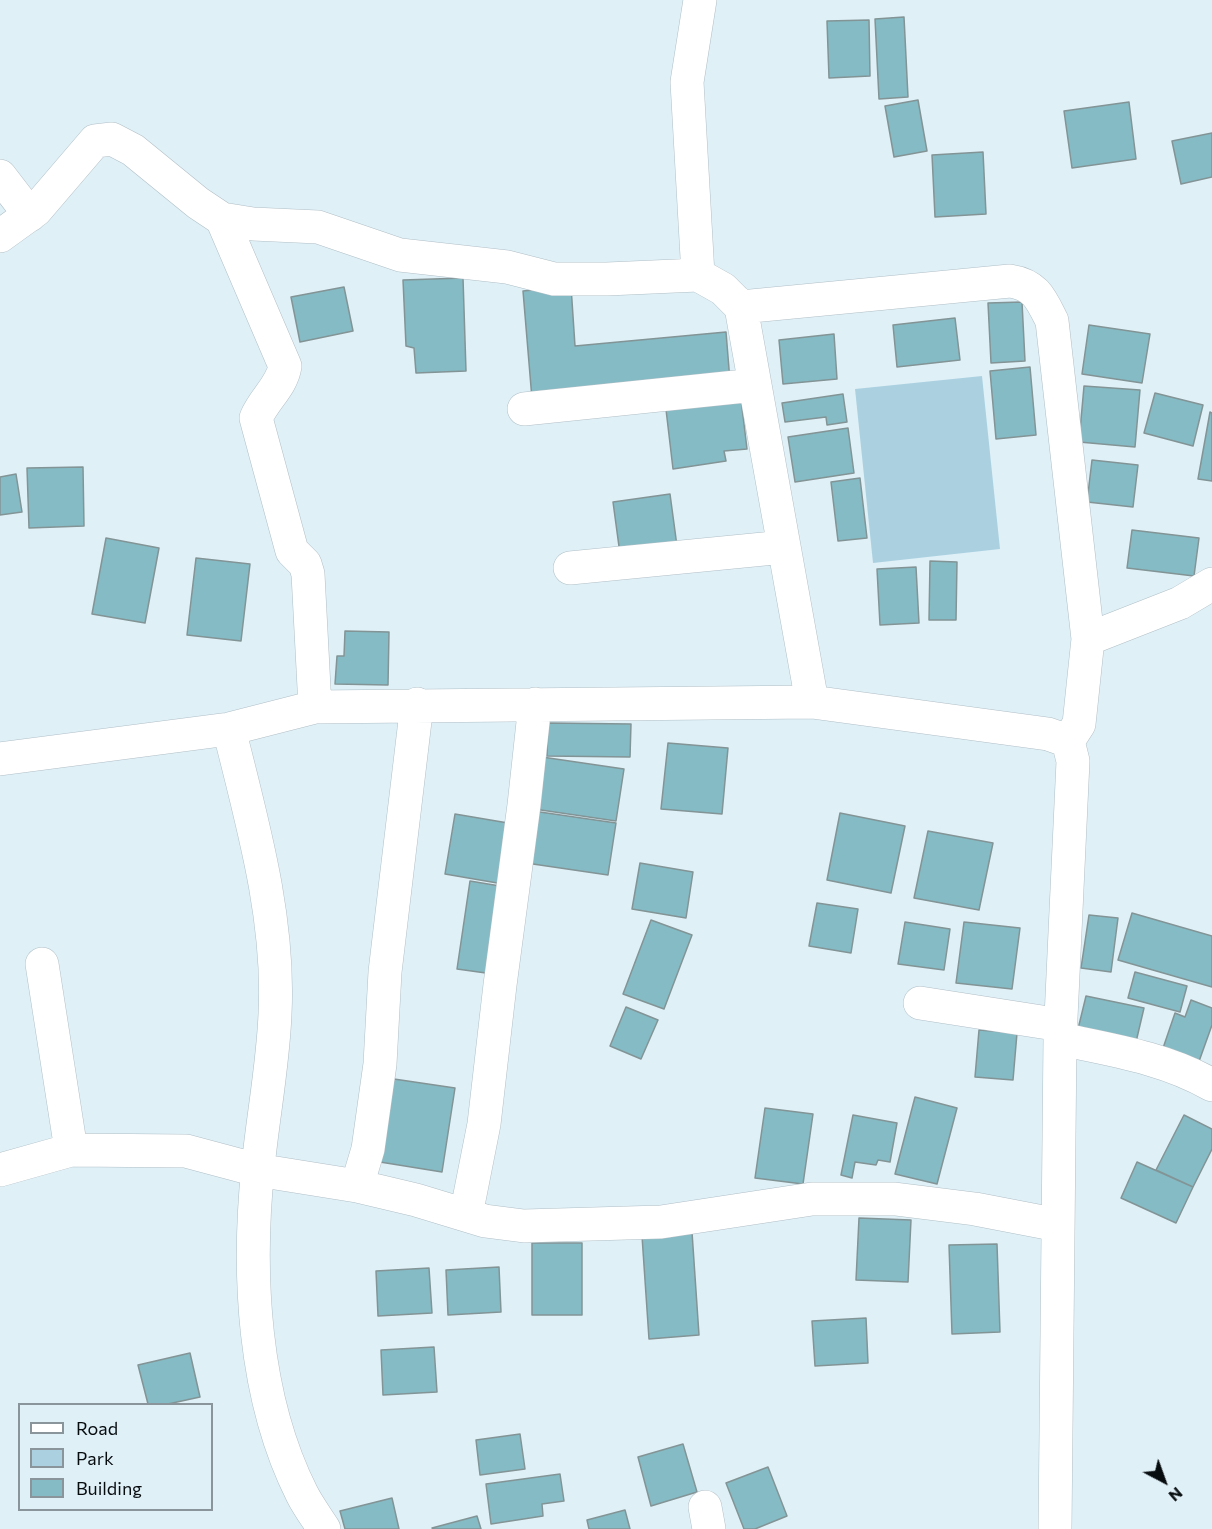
<!DOCTYPE html>
<html>
<head>
<meta charset="utf-8">
<style>
  body { margin:0 }
  #map { position:relative; width:1212px; height:1529px; overflow:hidden; background:#e0f0f7; font-family:Commissioner,sans-serif }
  canvas { display:block }
  .legend { position:absolute; left:18px; top:1403px; width:195px; height:108px; box-sizing:border-box; background:#e0f0f7; border:2px solid #89959a; margin:0; padding:8px 10px; list-style:none; font-size:18px; color:#070c0f }
  .legend li { display:flex; align-items:center; gap:12px; height:30px }
  .legend b { width:30px; border:2px solid #89959a }
  .north { position:absolute; left:1134px; top:1451px; width:60px; height:60px; -webkit-text-stroke:4px #e0f0f7; paint-order:stroke; rotate:139deg; font-size:16px; font-weight:700; line-height:24px; text-align:center; color:#070c0f }
  .north::after { content:''; display:block; margin:auto; width:21px; height:27px; background:#070c0f; clip-path:polygon(50% 0,100% 100%,50% 72%,0 100%) }
</style>
</head>
<body>
<div id="map">
<canvas width="1212" height="1529"></canvas>
<ul class="legend">
<li><b style="height:8px;background:#fff"></b>Road</li>
<li><b style="height:16px;background:#abd1e1"></b>Park</li>
<li><b style="height:16px;background:#84bbc4"></b>Building</li>
</ul>
<div class="north">N</div>
</div>
<script>
const context = document.querySelector('canvas').getContext('2d');
context.lineJoin = 'round';
function fill(path, color) { context.fillStyle = color; context.fill(path, 'evenodd'); }
function strokePath(path, color, width, dash) { context.strokeStyle = color; context.lineWidth = width; context.lineCap = dash ? 'butt' : 'round'; context.setLineDash(dash || []); context.stroke(path); }
const green = new Path2D(`
  M982,376l18,173 -127,14 -18,-174z`);
const building = new Path2D(`
  M904,17l4,80 -29,2 -4,-80z
  M869,20l1,56 -41,2 -2,-57z
  M918,100l9,51 -33,6 -9,-51z
  M1129,102l7,57 -64,9 -8,-57z
  M1212,133v44l-31,7 -9,-43z
  M983,152l3,62 -51,3 -3,-62z
  M463,278l3,93 -50,2 -2,-25 -8,-2 -3,-66z
  M571,286l4,60 151,-14 4,49 -198,18 -9,-108z
  M344,287l9,44 -53,11 -9,-45z
  M1022,302l3,59 -34,2 -3,-60z
  M955,318l5,42 -63,7 -4,-42z
  M1089,325l61,9 -8,49 -60,-9z
  M834,334l3,45 -54,5 -4,-44z
  M1030,367l6,68 -40,4 -6,-68z
  M1084,386l56,4 -5,57 -56,-5z
  M740,391l7,58 -23,2 2,10 -53,8 -8,-68z
  M1155,393l48,12 -10,41 -49,-13z
  M843,394l4,28 -20,3 -1,-8 -41,5 -3,-19z
  M1210,412l2,1v68l-14,-2z
  M848,428l6,45 -59,9 -7,-45z
  M1092,460l46,5 -5,42 -46,-5z
  M83,467l1,59 -55,2 -2,-60z
  M16,474l6,38 -22,3v-38z
  M860,478l7,60 -29,3 -7,-59z
  M670,494l7,52 -57,8 -7,-52z
  M1132,530l67,8 -5,38 -67,-8z
  M106,538l53,10 -14,75 -53,-9z
  M196,558l54,6 -9,77 -54,-6z
  M930,561l27,1 -1,58h-27z
  M916,567l3,56 -39,2 -3,-56z
  M345,631l44,1 -1,53 -53,-1 2,-28h7z
  M548,723l83,1 -1,33 -83,-1z
  M668,743l60,5 -6,66 -61,-5z
  M542,757l82,12 -8,52 -82,-12z
  M533,811l83,12 -8,52 -82,-12z
  M840,813l65,13 -14,67 -64,-13z
  M455,814l59,10 -11,60 -58,-10z
  M928,831l65,12 -14,67 -65,-12z
  M640,863l53,9 -7,46 -54,-9z
  M470,881l36,6 -13,87 -36,-5z
  M817,903l41,6 -7,44 -42,-7z
  M1132,913l80,23v51l-94,-27z
  M1089,915l29,3 -7,54 -30,-4z
  M651,920l41,15 -28,74 -41,-15z
  M905,922l45,7 -6,41 -46,-6z
  M964,922l56,6 -8,61 -56,-6z
  M1135,972l52,14 -7,26 -52,-14z
  M1086,996l58,12 -8,34 -58,-13z
  M1191,1000l21,8v17l-15,42 -36,-13 14,-41 10,4z
  M626,1007l32,13 -17,39 -31,-13z
  M979,1030l38,3 -4,47 -38,-3z
  M394,1079l61,9 -13,84 -62,-10z
  M915,1097l42,11 -20,76 -42,-10z
  M765,1108l48,6 -10,70 -48,-6z
  M853,1115l44,8 -7,39 -12,-2 -2,5 -21,-3 -3,16 -11,-3z
  M1184,1115l28,14v20l-19,38 -37,-17z
  M1137,1162l56,25 -17,36 -55,-25z
  M859,1218l52,2 -3,62 -52,-2z
  M692,1232l7,103 -50,4 -7,-103z
  M532,1243h50v72h-50z
  M997,1244l3,88 -48,2 -3,-89z
  M499,1267l2,45 -53,3 -2,-45z
  M429,1268l3,45 -54,3 -2,-45z
  M866,1318l2,45 -53,3 -3,-45z
  M434,1347l3,45 -54,3 -2,-45z
  M190,1353l10,44 -32,7h-20l-10,-39z
  M520,1434l5,35 -45,6 -4,-35z
  M683,1444l14,48 -46,14 -13,-49z
  M768,1467l19,49 -32,13h-11l-18,-46z
  M560,1474l4,27 -22,3 1,12 -52,8 -5,-40z
  M392,1498l7,31h-54l-5,-18z
  M625,1510l5,19h-41l-2,-9z
  M477,1516l4,13h-48l-1,-1z`);
const minor = new Path2D(`
  M0,176l30,39
  M222,219l63,147c-3,20 -21,33 -29,52l36,133 13,13 3,10 7,133
  M0,236l36,-26 59,-69 17,-2 21,11 65,53 24,16 31,5 65,3 82,28 107,12 47,12h53l91,-4 25,14 18,18 269,-26c26,4 31,18 42,40l36,318 -9,85 -11,17 5,20 -13,278 -5,490
  M698,275l-11,-193 13,-82
  M741,307l71,395
  M524,409l231,-24
  M570,568l214,-21
  M1088,639l92,-36 32,-19
  M229,729c23,93 51,189 46,285 -2,51 -12,102 -17,153 -11,106 -5,230 44,327 6,12 15,24 22,35
  M0,759l229,-30 86,-22 497,-5 236,32 20,7
  M42,964l29,186
  M920,1003l141,22
  M1060,1039c52,11 105,19 152,46
  M0,1170l71,-20 115,1 71,19 100,16 59,14 69,21 39,5 137,-4 151,-23h83l80,10 83,16
  M357,1186l11,-37 12,-85 5,-92 32,-268
  M466,1215l18,-91 16,-139 24,-180 11,-101
  M705,1507l4,22`);
fill(green, '#abd1e1');
fill(building, '#84bbc4');
strokePath(building, '#839496', 1.5);
strokePath(minor, '#b0bfc6', 34);
strokePath(minor, '#fff', 33);
</script>
</body>
</html>
